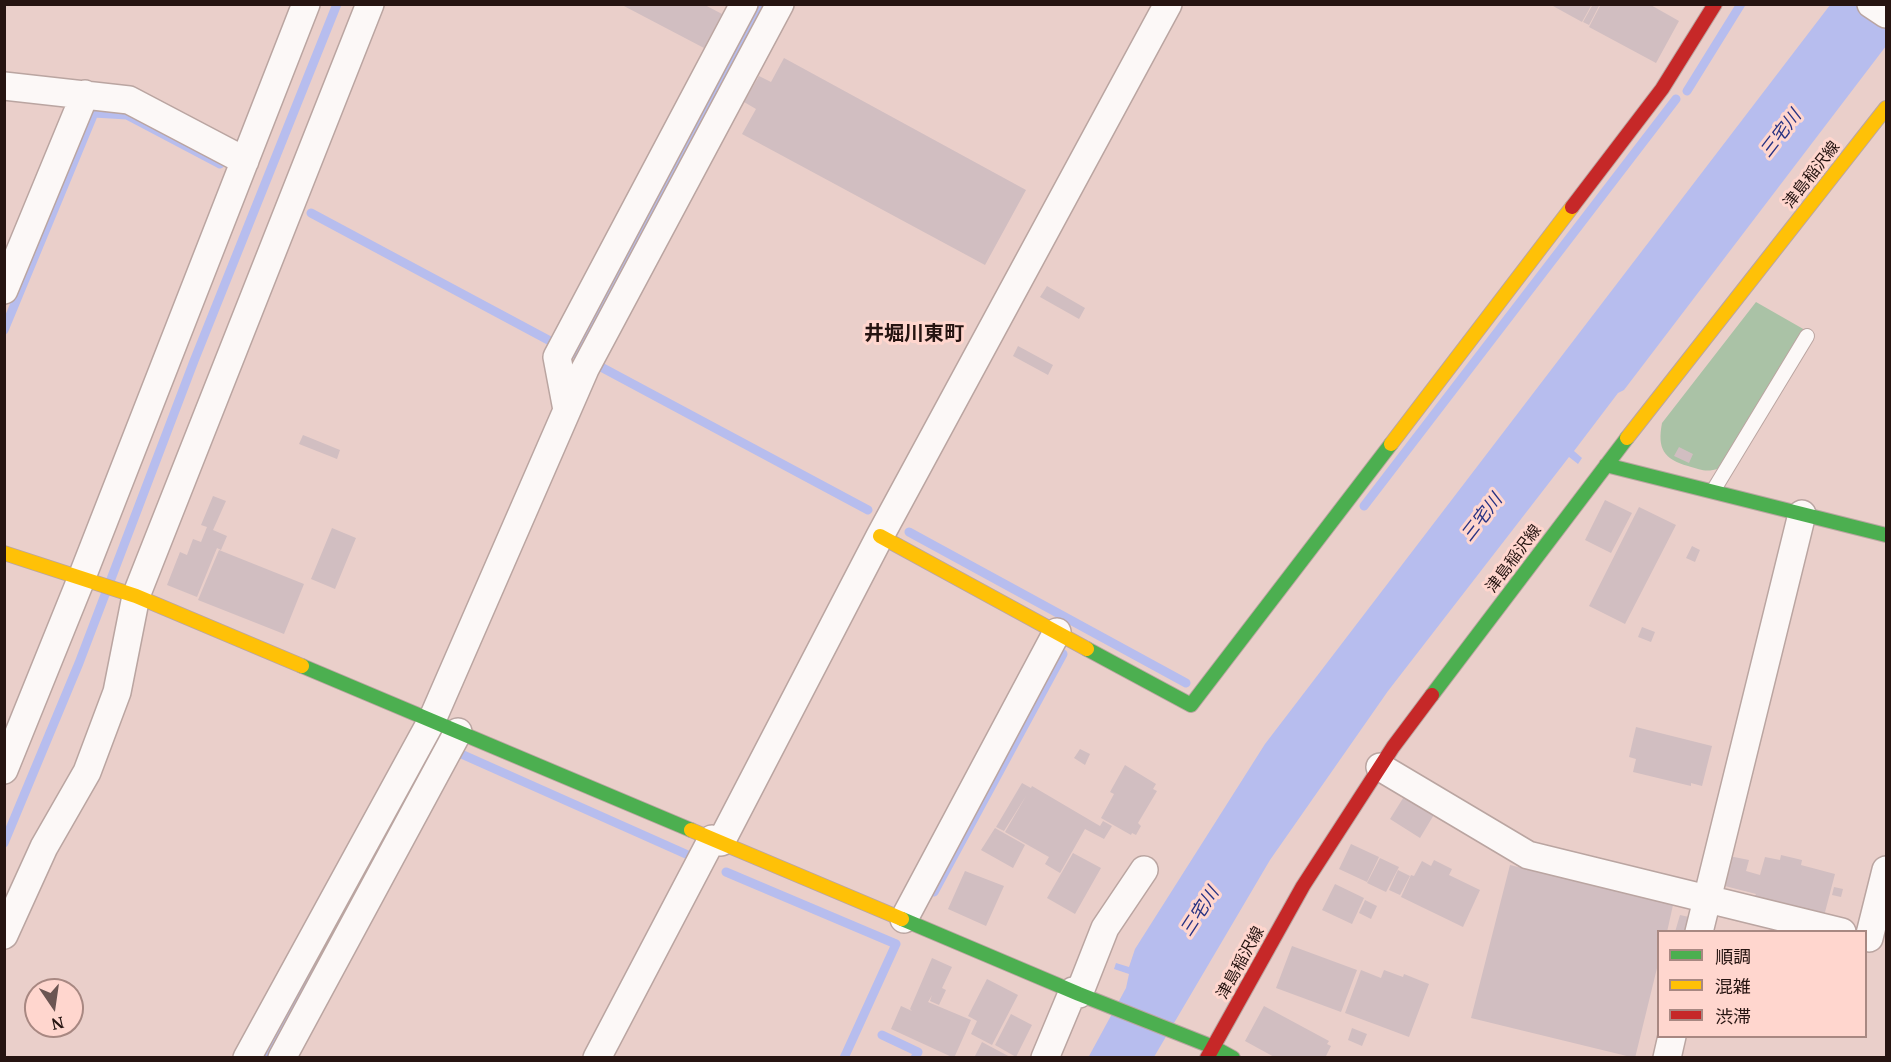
<!DOCTYPE html>
<html>
<head>
<meta charset="utf-8">
<style>
  body { margin:0 }
  #map { position:relative; width:1891px; height:1062px; overflow:hidden; background:#eacfca; font-family:"PT Serif","Noto Sans JP",serif }
  canvas { display:block }
  .frame { position:absolute; inset:0; border:6px solid #261411; pointer-events:none }
  .legend { position:absolute; left:1657px; top:930px; width:210px; height:108px; box-sizing:border-box; background:#ffd6ce; border:2px solid #a88882; margin:0; padding:8px 10px; list-style:none; font-size:18px; color:#261411 }
  .legend li { display:flex; align-items:center; gap:12px; height:30px }
  .legend b { width:30px; border:2px solid #a88882 }
  .north { position:absolute; left:24px; top:978px; width:60px; height:60px; box-sizing:border-box; background:#ffd6ce; border:2px solid #a88882; border-radius:50%; rotate:167deg; font-size:16px; font-weight:700; line-height:24px; text-align:center; color:#261411 }
  .north::after { content:''; display:block; margin:auto; width:21px; height:27px; background:#6b5552; clip-path:polygon(50% 0,100% 100%,50% 72%,0 100%) }
</style>
</head>
<body>
<div id="map">
<canvas width="1891" height="1062"></canvas>
<div class="frame"></div>
<ul class="legend">
<li><b style="height:8px;background:#4caf50"></b>順調</li>
<li><b style="height:8px;background:#ffc107"></b>混雑</li>
<li><b style="height:8px;background:#c62828"></b>渋滞</li>
</ul>
<div class="north">N</div>
</div>
<script>
const context = document.querySelector('canvas').getContext('2d');
context.lineJoin = 'round';
function fill(path, color) { context.fillStyle = color; context.fill(path, 'evenodd'); }
function strokePath(path, color, width, dash) { context.strokeStyle = color; context.lineWidth = width; context.lineCap = dash ? 'butt' : 'round'; context.setLineDash(dash || []); context.stroke(path); }
function label(font, color, halo, rows, align = 'center') {
  context.font = font + ' "PT Serif","Noto Sans JP",serif'; context.lineWidth = 6; context.setLineDash([]); context.textBaseline = 'middle'; context.strokeStyle = halo; context.fillStyle = color; for (const [text, x, y, turn = 0] of rows) {
    context.save(); context.translate(x, y); context.rotate((+turn || 0) * Math.PI / 180); context.textAlign = isNaN(turn) ? turn : align; if (halo) context.strokeText(text, 0, 0); context.fillText(text, 0, 0); context.restore();
  }
}
const green = new Path2D(`
  M1756,302l49,28 -54,85 -31,53c-14,5 -18,2 -32,-2 -24,-7 -31,-17 -26,-43z`);
const water = new Path2D(`
  M1830,5h56v41l-262,344 -6,3 -44,58 8,7 -4,6 -9,-7 -181,234 -118,169 -116,197 -66,1 38,-70 3,-14 -15,-5 2,-6 13,4 6,-18 130,-205z`);
const stream = new Path2D(`
  M1687,91l54,-87
  M311,213l241,129
  M4,330l90,-217 33,2 93,49
  M575,354l187,-350
  M601,367l267,143
  M1364,506l312,-407
  M909,532l277,151
  M459,753l229,102
  M4,843l75,-180 115,-302 143,-357
  M726,872l170,72 -52,114
  M934,892l129,-238
  M882,1035l36,17 -3,6
  M264,1058l124,-230`);
const building = new Path2D(`
  M1554,4h38l-10,18 -29,-16z
  M1593,4h7l-11,21 -6,-3z
  M1601,4h48l30,17 -23,42 -67,-36z
  M622,5h83l17,9 -18,34z
  M784,58l242,132 -41,75 -243,-131 14,-25 -12,-7 15,-26 12,6z
  M1047,286l38,22 -6,11 -39,-22z
  M1018,346l35,19 -5,10 -35,-19z
  M303,435l37,15 -3,9 -38,-15z
  M1679,447l14,7 -4,9 -15,-7z
  M213,496l13,5 -13,29 14,6 -6,14 -4,-2 -20,49 -30,-12 13,-33 7,3 6,-16 8,3 6,-15 -6,-2z
  M1605,500l27,13 -21,40 -26,-13z
  M1639,507l37,18 -51,99 -36,-18z
  M332,528l24,10 -21,51 -24,-10z
  M1692,546l8,4 -5,12 -9,-4z
  M219,550l85,34 -20,50 -86,-34z
  M1642,627l13,5 -4,10 -13,-5z
  M1636,727l76,19 -10,40 -11,-3v3l-58,-14 3,-13 -7,-2z
  M1080,749l10,5 -5,11 -11,-7z
  M1125,765l31,19 -3,5 4,2 -19,32 3,3 -5,9 -4,-2 -1,2 -30,-17 13,-24 -4,-2z
  M1022,783l9,5 1,-2 68,40 3,-5 9,5 -8,13 -19,-10 -25,44 -15,-9 4,-7 -44,-25 21,-36 -22,35 -8,-4z
  M1405,795l30,18 -15,25 -30,-19z
  M995,828l30,17 -12,23 -32,-18z
  M1351,844l28,13 -12,25 -28,-13z
  M1073,853l28,15 -26,46 -28,-16z
  M1781,855l21,5 -1,5 34,9 -11,42 -70,-18 2,-4 -35,-9 8,-29 20,4 -3,11 14,4 5,-18 15,3z
  M1380,858l19,9 -13,25 -19,-9z
  M1434,860l18,9 -3,6 31,15 -17,37 -62,-30 10,-22 3,1 8,-15 9,5z
  M1510,865l163,40 -6,27h-9v32l-23,94 -164,-40z
  M1398,870l12,6 -10,19 -11,-5z
  M965,871l39,15 -18,40 -38,-17z
  M1335,884l29,14 -12,26 -30,-14z
  M1834,887l9,2 -2,8 -9,-2z
  M1365,900l12,6 -6,13 -12,-6z
  M1680,915l9,2 -3,15h-11z
  M1292,946l65,24 -16,42 -65,-24z
  M932,958l20,9 -10,21 4,2 -7,15 -9,-4 2,-6 -1,2 -7,-3 7,3 -3,5 43,18 -17,38 -63,-29 10,-23 11,5 -2,-2z
  M1361,970l20,8 3,-8 19,7 1,-3 25,10 -20,53 -64,-24z
  M987,979l31,16 -26,50 -21,-11 6,-13 -9,-5z
  M1264,1006l65,35 -2,3 4,2 -6,12h-49l-31,-17z
  M1011,1014l21,11 -16,32 -21,-12z
  M1352,1028l15,6 -5,12 -14,-6z
  M982,1042l30,16h-38z`);
const lane = new Path2D(`
  M1713,491l94,-155`);
const street = new Path2D(`
  M1871,4l15,10
  M4,86l125,14 116,61
  M4,290l81,-196
  M567,410l-10,-53 187,-353
  M1380,767l148,88 314,77
  M4,770l78,-193 224,-573
  M721,842l159,-306 288,-532
  M904,919l153,-287
  M1699,932l103,-418
  M4,935l40,-88 43,-75 30,-80 19,-96 234,-592
  M1869,938l17,-68
  M1079,994l26,-66 39,-58
  M247,1058l185,-338 153,-351 195,-365
  M282,1058l176,-326
  M597,1058l115,-219
  M1045,1058l28,-67
  M1667,1058l5,-22`);
const fast = new Path2D(`
  M1606,465l280,70
  M1087,649l104,56 200,-261
  M302,666l389,164
  M1432,695l195,-257
  M902,919l177,75 134,53 20,11`);
const slow = new Path2D(`
  M1627,438l259,-330
  M1391,444l181,-237
  M880,536l207,113
  M4,553l132,43 166,70
  M691,830l211,89`);
const jam = new Path2D(`
  M1572,207l90,-118 53,-85
  M1207,1058l96,-172 90,-139 39,-52`);
const streetNames = [
  ["津島稲沢線",1812,175,-52],
  ["津島稲沢線",1514,559,-53],
  ["津島稲沢線",1241,963,-61]
];
const waterNames = [
  ["三宅川",1781,134,-52],
  ["三宅川",1482,518,-52],
  ["三宅川",1200,912,-57]
];
const quarterNames = [
  ["井堀川東町",914,334]
];
fill(green, '#aac2a6');
fill(water, '#b7bdee');
strokePath(stream, '#b7bdee', 9);
fill(building, '#d1bec1');
strokePath(lane, '#baa5a1', 16);
strokePath(street, '#baa5a1', 30);
strokePath(fast, '#baa5a1', 16);
strokePath(slow, '#baa5a1', 16);
strokePath(jam, '#baa5a1', 16);
strokePath(lane, '#fcf8f7', 14);
strokePath(street, '#fcf8f7', 27);
strokePath(fast, '#4caf50', 14);
strokePath(slow, '#ffc107', 14);
strokePath(jam, '#c62828', 14);
label('16px', '#261411', '#ffd6ce', streetNames);
label('italic 18px', '#273283', '#ffd6ce', waterNames);
label('bold 20px', '#261411', '#ffd6ce', quarterNames);
</script>
</body>
</html>
